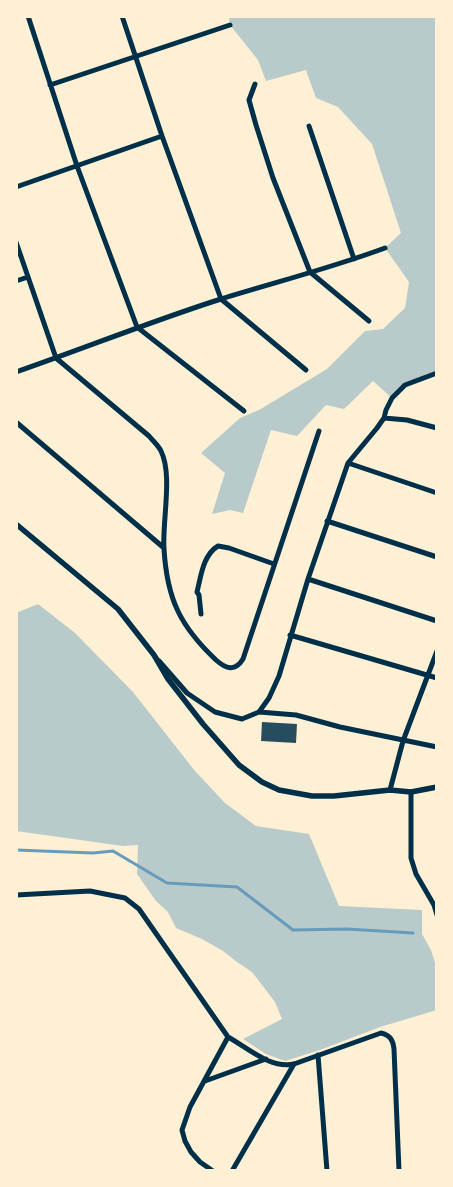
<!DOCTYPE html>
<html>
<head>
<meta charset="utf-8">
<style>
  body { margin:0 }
  #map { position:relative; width:453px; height:1187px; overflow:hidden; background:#fdf0d5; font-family:Cabin,sans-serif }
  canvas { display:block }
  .frame { position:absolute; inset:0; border:18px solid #fdf0d5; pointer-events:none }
</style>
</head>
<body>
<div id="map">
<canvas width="453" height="1187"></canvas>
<div class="frame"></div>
</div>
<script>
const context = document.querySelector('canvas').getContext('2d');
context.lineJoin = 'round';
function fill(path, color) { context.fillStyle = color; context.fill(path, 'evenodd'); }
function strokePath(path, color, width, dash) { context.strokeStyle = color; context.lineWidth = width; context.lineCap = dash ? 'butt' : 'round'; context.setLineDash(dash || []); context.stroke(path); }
const green = new Path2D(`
  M229,16h208v357l-32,12 -13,13 -19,-17 -29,28 -18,-4 -29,31 -26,-6 -28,83 -13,-3 -18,4 13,-41 -24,-20 39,-35 19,-8 68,-41 38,-38 18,-2 22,-21 4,-26 -24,-34 16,-15 -29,-89 -34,-37 -22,-9 -10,-28 -40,11 -8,-21 -28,-35z
  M38,604l37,29 58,59 62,79 30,32 31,23 53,8 30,72 83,4v24l9,16 6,19v41l-57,17 -60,23 -35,11 -19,-7 -23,-15 39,-20 -7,-17 -23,-30 -15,-10 -14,-11 -21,-12 -26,-11 -8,-16 -12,-11 -19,-27 1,-29 -15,1 -107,-15v-218z`);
const stream = new Path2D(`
  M16,850l77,3 20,-2 54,32 70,4 56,43 54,-1 66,4`);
const building = new Path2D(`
  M262,722l35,2 -1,19 -35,-2z`);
const minor = new Path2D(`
  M28,16l49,150 60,161 107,84
  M122,16l40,120 59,163 85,71
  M255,84l-6,16 7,25 17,53 37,94 59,49
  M50,85l180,-60
  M309,126l45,133
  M16,187l146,-51
  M16,242l40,116
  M16,281l12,-4
  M56,358l93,78c4,5 9,9 12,15 12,24 1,71 3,98 3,50 16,77 52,111 10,9 19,12 27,-1l76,-228
  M16,372c69,-24 136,-51 205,-73 55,-17 110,-31 164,-51
  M384,418l23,2 30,8
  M16,422l148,126
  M348,463l89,30
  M327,521l110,36
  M308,579l129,42
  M201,614l-2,-19 -2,-3c4,-16 6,-37 21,-46l11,2 45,16
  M290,635l147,43
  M159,661l28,32 28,19 27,7 17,-7 10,-14 10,-22 29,-97 40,-116 29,-35 7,-10 2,-8 6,-12 13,-13 32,-12
  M259,712l37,3 44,12 97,20
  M390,790l13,-49 34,-90
  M411,792v66l5,16 18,31 3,10
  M16,895l74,-4 35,7 14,11 89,128 -38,70 -8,23 3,11 6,11 9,10 13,9
  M228,1037c20,11 42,32 66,27l87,-31c9,2 12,7 13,16l5,122
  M318,1055l9,116
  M205,1081l61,-22
  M232,1171l62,-107`);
const tertiary = new Path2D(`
  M16,524l102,85 36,46 14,24 35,45 36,41 23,17 17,8 33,6h22l56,-6 21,2 26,-5`);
fill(green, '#b9caca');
strokePath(stream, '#669bbc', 3);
fill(building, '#264d5e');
strokePath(minor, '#003049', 5);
strokePath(tertiary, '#003049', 5.5);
</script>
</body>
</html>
